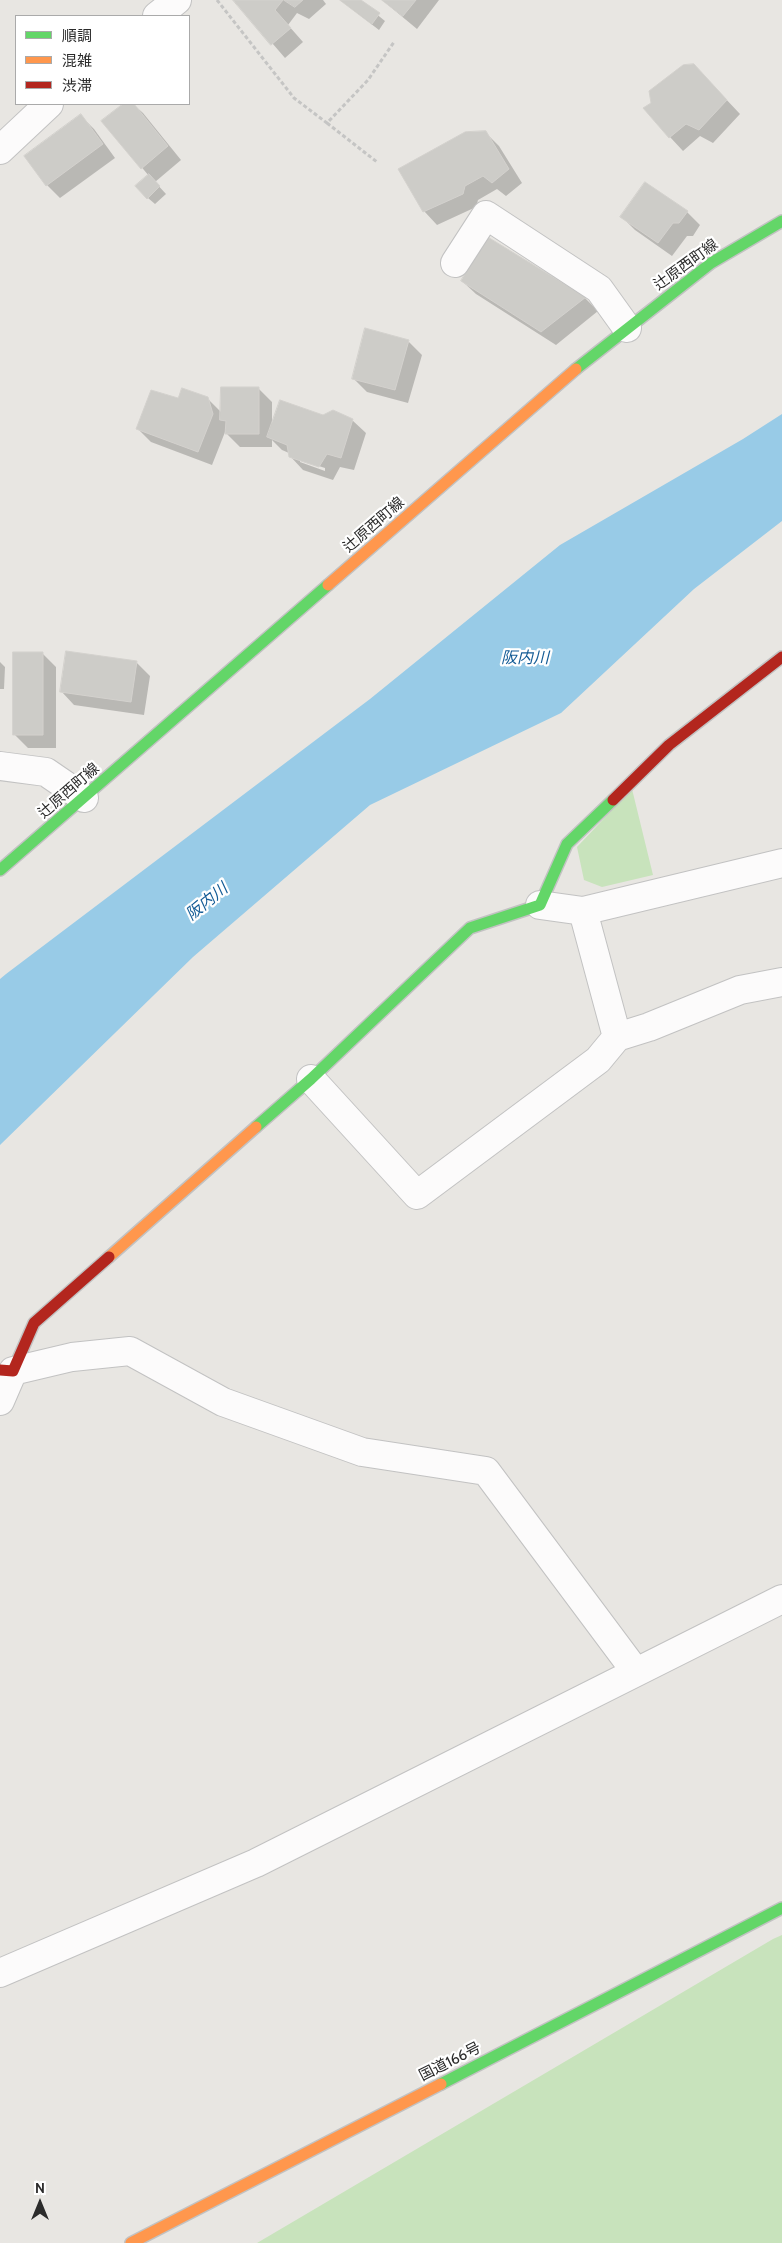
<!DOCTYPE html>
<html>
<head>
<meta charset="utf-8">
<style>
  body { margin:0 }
  #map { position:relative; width:782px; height:2243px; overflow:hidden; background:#e8e6e2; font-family:Cabin,"Noto Sans JP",sans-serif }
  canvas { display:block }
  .legend { position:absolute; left:15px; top:15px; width:175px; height:90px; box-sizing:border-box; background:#fff; border:1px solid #aaa; margin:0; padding:6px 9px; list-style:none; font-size:15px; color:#2b2b2b }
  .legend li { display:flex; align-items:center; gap:10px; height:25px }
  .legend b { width:25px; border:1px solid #aaa }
  .north { position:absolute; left:15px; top:2178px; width:50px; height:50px; -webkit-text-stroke:4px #fff; paint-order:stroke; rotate:0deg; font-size:14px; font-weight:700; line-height:20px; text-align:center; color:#2b2b2b }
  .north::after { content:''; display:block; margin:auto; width:18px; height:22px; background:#2b2b2b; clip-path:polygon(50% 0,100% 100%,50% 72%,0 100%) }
</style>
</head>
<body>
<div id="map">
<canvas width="782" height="2243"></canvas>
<ul class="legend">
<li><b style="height:6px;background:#63d668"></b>順調</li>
<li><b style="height:6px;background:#ff974d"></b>混雑</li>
<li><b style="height:6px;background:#b3261e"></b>渋滞</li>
</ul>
<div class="north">N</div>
</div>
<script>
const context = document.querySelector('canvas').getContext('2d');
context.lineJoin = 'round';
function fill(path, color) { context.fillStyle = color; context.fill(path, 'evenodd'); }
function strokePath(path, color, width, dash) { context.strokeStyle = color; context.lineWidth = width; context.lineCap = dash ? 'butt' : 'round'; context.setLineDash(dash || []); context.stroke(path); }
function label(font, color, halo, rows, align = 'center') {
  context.font = font + ' Cabin,"Noto Sans JP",sans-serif'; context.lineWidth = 4.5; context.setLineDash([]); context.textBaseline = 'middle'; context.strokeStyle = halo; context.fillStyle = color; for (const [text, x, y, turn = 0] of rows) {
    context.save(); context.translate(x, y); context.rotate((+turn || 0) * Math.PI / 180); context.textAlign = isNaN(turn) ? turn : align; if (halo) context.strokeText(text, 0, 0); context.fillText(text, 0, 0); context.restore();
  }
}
const green = new Path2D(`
  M632,789l21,86 -51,12 -18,-7 -7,-33z
  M782,1935v308h-525l516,-304z`);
const water = new Path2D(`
  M782,414v107l-88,68 -133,124 -191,92 -177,152 -193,188v-166l6,-5 364,-275 190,-154 183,-106z`);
const shadow = new Path2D(`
  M235,0h88l3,4 -17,15 -12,-6 -9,12 15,17 -18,16z
  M340,0h19l26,21 -6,9z
  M382,0h57l-22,29z
  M708,80l32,34 -27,29 -13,-7 -17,15 -13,-14z
  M125,104h8l10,9 38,47 -26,22 11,12 -11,10 -7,-6 1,-22 -46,-55z
  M81,116l13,13 21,29 -55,40 -13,-13z
  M485,132l14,14 23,37 -16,13 -9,-7 -19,11 -2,7 -39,18 -13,-14z
  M687,212l13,13 -7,11h-6l-15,20 -37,-26 -13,-13z
  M486,238l99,60 13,13 -42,34 -80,-51 -14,-13z
  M408,341l14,14 -14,48 -41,-11 -14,-14z
  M258,388l14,14v24l51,-10 29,4 14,13 -12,37 -14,-3 -7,13 -30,-10 -13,-14 -1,-3 -7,-3 -10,-10v7h-32l-13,-13v-7l-15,38 -61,-23 -14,-14 41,-28 29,-2 15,15zM300,460l25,8v3l-25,-9z
  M42,653l14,14v81h-28l-14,-14z
  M0,662l5,5 -1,22h-4z
  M136,662l14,14 -6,39 -70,-10 -13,-14z`);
const building = new Path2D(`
  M233,0h50l-8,10 16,18 -20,17z
  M284,0h19l-8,7z
  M340,0h21l19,13 -8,11z
  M382,0h34l-13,16z
  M694,64l33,36 -28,30 -13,-6 -17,14 -26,-30 8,-5 -2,-12 34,-26z
  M123,104h11l34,42 -27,23 -40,-48z
  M81,114l22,30 -57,42 -22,-30z
  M486,131l23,38 -17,14 -9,-7 -18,10 -2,8 -40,18 -25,-43 67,-37z
  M149,174l11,12 -13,13 -12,-13z
  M645,182l43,29 -9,12h-6l-15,20 -38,-26z
  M486,236l100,61 -45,35 -80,-51z
  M365,328l44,12 -14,50 -43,-11z
  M221,387h38v47h-34l1,-13 -6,-1z
  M182,388l26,9 5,17 -15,38 -62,-23 15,-39 27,8z
  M280,400l43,15 10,-5 20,9 -12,39 -14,-4 -8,13 -30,-10 -2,-12 -20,-8z
  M66,651l71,10 -6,41 -71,-10z
  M13,652h30v83h-30z`);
const path = new Path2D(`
  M217,0l77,98 33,25 41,-43 26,-38
  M327,123l50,39`);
const street = new Path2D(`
  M157,16l20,-16
  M0,150l49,-46
  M455,263l31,-48 113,74 28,39
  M0,766l46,6 38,26
  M540,905l43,6 199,-48
  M617,1037l32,-10 91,-37 42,-8
  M311,1079l106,116 181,-135 19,-23 -34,-126
  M0,1401l13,-30 59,-14 58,-6 93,51 139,50 124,19 150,201
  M0,1973l256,-110 526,-264`);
const fast = new Path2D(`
  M576,369l135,-106 71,-42
  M0,870l328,-285
  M256,1127l55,-48 159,-151 70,-23 27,-61 46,-44
  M441,2084l341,-176`);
const slow = new Path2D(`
  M328,585l248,-216
  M109,1257l147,-130
  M131,2243l310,-159`);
const jam = new Path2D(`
  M613,800l56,-55 113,-88
  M0,1370l13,1 21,-48 75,-66`);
const streetNames = [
  ["辻原西町線",686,265,-36],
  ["辻原西町線",374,525,-41],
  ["辻原西町線",69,791,-41],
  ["国道166号",450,2062,-27]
];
const waterNames = [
  ["阪内川",525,658],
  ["阪内川",207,902,-39]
];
fill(green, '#c8e3bc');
fill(water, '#98cbe7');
fill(shadow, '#0003');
fill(building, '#cdccc8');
strokePath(building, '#d3d1cd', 1);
strokePath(street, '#c2c2c2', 30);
strokePath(fast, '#c2c2c2', 14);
strokePath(slow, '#c2c2c2', 14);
strokePath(jam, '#c2c2c2', 14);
strokePath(path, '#c5c5c4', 3, [4, 2.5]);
strokePath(street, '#fcfbfb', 28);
strokePath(fast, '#63d668', 11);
strokePath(slow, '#ff974d', 11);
strokePath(jam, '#b3261e', 11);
label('15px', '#2b2b2b', '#fff', streetNames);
label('italic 16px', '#145c96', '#fff', waterNames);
</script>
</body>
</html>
